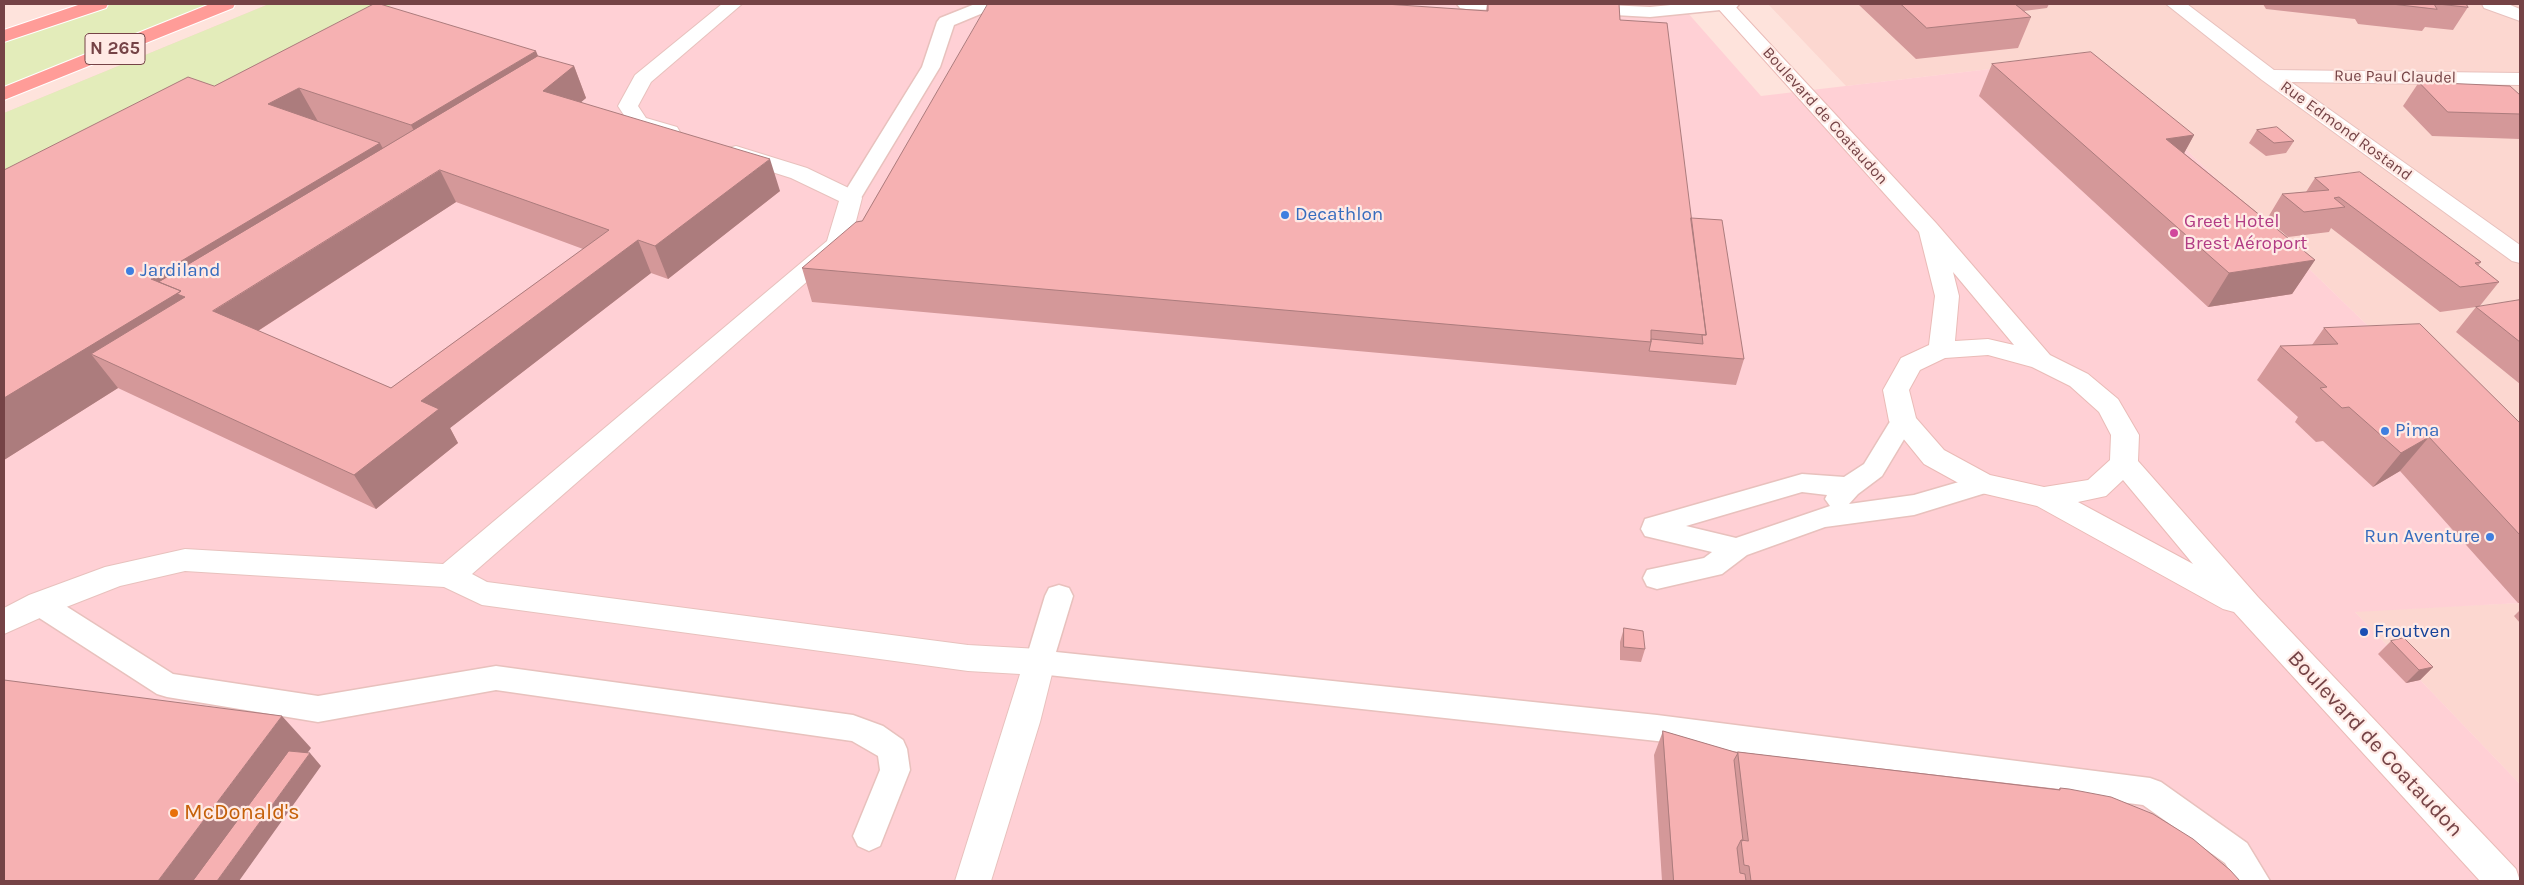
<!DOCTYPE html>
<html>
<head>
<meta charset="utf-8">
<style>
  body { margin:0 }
  #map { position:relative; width:2524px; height:885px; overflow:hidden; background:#fee3dc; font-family:Karla,sans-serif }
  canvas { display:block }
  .frame { position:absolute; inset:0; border:5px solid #754346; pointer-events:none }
</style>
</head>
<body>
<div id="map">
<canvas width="2524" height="885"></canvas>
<div class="frame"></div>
</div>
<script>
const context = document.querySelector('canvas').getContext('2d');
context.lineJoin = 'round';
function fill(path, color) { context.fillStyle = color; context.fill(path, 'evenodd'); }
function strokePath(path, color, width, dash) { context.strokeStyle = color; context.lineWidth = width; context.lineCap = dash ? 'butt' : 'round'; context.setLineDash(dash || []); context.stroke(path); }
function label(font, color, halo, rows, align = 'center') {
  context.font = font + ' Karla,sans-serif'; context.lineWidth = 4.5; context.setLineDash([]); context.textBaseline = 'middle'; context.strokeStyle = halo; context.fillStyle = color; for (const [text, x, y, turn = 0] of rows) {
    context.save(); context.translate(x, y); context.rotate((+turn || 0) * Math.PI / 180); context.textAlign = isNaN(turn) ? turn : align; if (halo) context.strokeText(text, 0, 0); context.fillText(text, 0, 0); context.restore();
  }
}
const residential = new Path2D(`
  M1768,4h752v457l-156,-139 -200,-194 -81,-70 -237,28z
  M2520,603v181l-166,-173z`);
const commercial = new Path2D(`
  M269,4h1411l81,92 322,-38 81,70 200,194 156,139v142l-165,9 165,172v97h-2516v-768z`);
const green = new Path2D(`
  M99,4h127l-222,90v-58z
  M269,4h124l-389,202v-93z`);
const service = new Path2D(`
  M975,4h23l-3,4 -41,17 -14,42 -79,131 -3,4 -7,2 -7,-2 -3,-4 81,-131 15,-45 3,-4z
  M1457,4h71l2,2 -3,4 -6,1 -55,-2 -6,-1z
  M1586,4l64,3 31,-3h58l-3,4 -6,1 -80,8 -70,-4 -3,-4 3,-4z
  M1903,412l9,3 3,6 -33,55 -24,18 -9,10 65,-9 69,-20 9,2 4,7 -4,7 -78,24 -89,12 -78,28 -25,19 -65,15 -10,-3 -4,-8 4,-8 57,-12 8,-6 -67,-16 -4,-7 4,-10 157,-45 42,3 20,-13 30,-49zM1802,492l25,3 -2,4 5,7 -94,32 -50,-12z
  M1059,585l10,3 4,8 -17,56 601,63 493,63 11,4 86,61 23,38h-34l-11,-18 -82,-58 -486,-64 -618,-67 -10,-4 -4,-8 20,-66 4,-8z
  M40,593l10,3 123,78 145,22 178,-30 357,49 30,11 20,14 4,9 3,21 -30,76 -11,5 -11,-5 -5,-10 27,-66 -2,-14 -26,-15 -356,-51 -178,32 -151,-25 -10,-3 -127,-82 -4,-8 4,-8z`);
const minor = new Path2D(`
  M722,4h20l-91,78 -13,24 8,12 31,9 3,5 -3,5 -8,1 -38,-12 -13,-20 17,-31z
  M2166,4h21l87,66 246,3v12l-229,-3 229,163v18l-8,-2 -250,-181z
  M2482,4h26l12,5v12l-36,-13z
  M736,146l71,22 52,25 3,5 -12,46 -378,330 15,8 481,63 71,4 11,4 5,9 -15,60 -49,159h-36l65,-207 -52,-3 -486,-66 -38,-18 -259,-16 -65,15 -69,27 -47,21v-26l25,-13 76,-28 80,-18 258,15 384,-323 12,-40 -48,-23 -63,-20 -3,-5 3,-5z`);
const secondary = new Path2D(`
  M1714,4h19l203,219 114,132 38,19 30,25 21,36 -1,26 120,136 258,272 4,12h-40l-246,-269 -11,-3 -186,-103 -64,-15 -49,-27 -35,-43 -6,-31 18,-32 28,-13 6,-49 -16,-64zM1953,272l61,73 -26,-6 -33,2 4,-45zM1988,355l44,12 38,19 29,26 12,23 -1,25 -22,20 -44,7 -54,-12 -46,-25 -28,-32 -7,-28 11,-20 25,-12zM2123,480l70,84 -115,-62 28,-6z`);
const trunk = new Path2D(`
  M81,4h27l-2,4 -102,34v-12z
  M210,4h25l-2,4 -229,92v-13z`);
const wall = new Path2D(`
  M1487,4h132l1,16 71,198 53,141 -8,26 -924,-83 -10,-34 60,-47 624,-210z
  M1858,4h191l-2,4 -23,3 7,6 -13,31 -102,11z
  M2263,4h203l2,3 -15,23 -28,-3 -3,4 -64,-7 -3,-5 -89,-10z
  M1992,64l202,71 -10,18 131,107 -23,34 -84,13 -229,-211z
  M574,66l12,32 -5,4 199,89 -112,88 -17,-6 -201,155 8,15 -82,66 -258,-121 -114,72 210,-374zM456,202l127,47 -192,139 -133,-57z
  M2419,82l101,32v25l-88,-3 -29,-30z
  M2257,130l37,11 -8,12 -20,3 -17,-13z
  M2315,178l166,84 -3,4 21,16 -20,25 41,-7v84l-64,-52 20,-25 -36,5 -109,-84 -2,4 -41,5 -21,-18 15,-25 24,-2z
  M2324,328l196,95v180h-2l-118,-132 -27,16 -50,-46 -7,1 -21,-20 3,-5 -41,-37 23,-34 32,-1z
  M2520,610v13l-6,-7z
  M1624,628l21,21 -4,13 -21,-2v-18z
  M2391,641l42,26 -13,13 -14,3 -28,-29z
  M1663,731l75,22v-1l321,37 1,-1 180,93h-578l-8,-126z`);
const shadedWall = new Path2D(`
  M536,51l14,34 24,-19 12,32 -30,25 -126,40 -19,-38z
  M299,88l21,37 -52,-21z
  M2194,135l-18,33 -10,-29z
  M380,143l20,38 -309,173 27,34 -114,72v-62l147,-119z
  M770,159l10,32 -112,88 -13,-33z
  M440,170l16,32 -220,143 -23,-34z
  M638,240l13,33 -201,155 8,15 -82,66 -22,-34 67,-74z
  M2315,260l-23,34 -84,13 21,-34z
  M2429,437l-29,34 -27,16 28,-34z
  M2433,667l-13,13 -14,3 13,-13z
  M282,716l29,32 -96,133h-57z
  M310,753l11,13 -82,115h-22z`);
const building = new Path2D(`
  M374,4h6l156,47 -125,74 -112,-37 -31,16 112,39 -229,136 30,12 -177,107v-228l184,-93 26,9z
  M988,4h397l103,7v-7h131l1,16 47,3 39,312 -55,-5v12l-849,-74 54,-46 6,-1z
  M1901,4h114l16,13 -104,11z
  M2392,4h42l3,5z
  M2438,4h28l2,3z
  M2091,52l103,83 -28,4 149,121 -86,13 -237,-209z
  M538,56l36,10 -31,25 227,68 -115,87 -17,-6 -217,161 18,8 -85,66 -263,-121 94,-57 -8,-3 4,-3 -22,-9zM440,170l169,60 -218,158 -178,-77z
  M2419,82l91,4 10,9v19l-72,-2z
  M2277,127l17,14 -20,2 -17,-13z
  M2360,172l121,90 -6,1 24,19 -39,5 -121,-90 -5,1 11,9 -41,5 -22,-18 47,-4 -14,-12z
  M1691,218l31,2 22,139 -95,-8 2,-9v-3l52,5 -1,-9h4z
  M2520,300v42l-44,-35z
  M2420,324l100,99v112l-91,-98 -28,16 -52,-46 -7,1 -22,-20 7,-1 -47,-41 58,-2 -14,-16z
  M1624,628l19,3 2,18 -21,-2z
  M2404,638l29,29 -14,3 -28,-29z
  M4,680l278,36 -124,165h-154z
  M1663,731l75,22 -4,7 9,81 -2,-1 -4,8 3,25 5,1 1,7h-72z
  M289,751l21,2 -93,128h-24z
  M1738,752l322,38v-2l9,1 42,8 42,17 40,25 37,31 10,11h-489l-2,-15 -5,-1 -3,-25 7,1z`);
const markers = [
  [1285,215,5,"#3f7fe0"],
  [2174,233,5,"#d1479c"],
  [130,271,5,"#3f7fe0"],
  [2385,431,5,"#3f7fe0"],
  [2490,537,5,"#3f7fe0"],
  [2364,632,5,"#1a4fb4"],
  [174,813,5,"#e8710a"]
];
const farStreetnames = [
  ["Rue Paul Claudel",2395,77,1],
  ["Boulevard de Coataudon",1825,116,48],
  ["Rue Edmond Rostand",2346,131,36]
];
const shields = [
  [115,49,60]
];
const shieldNames = [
  ["N 265",115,49]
];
const shopNames = [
  ["Decathlon",1295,215],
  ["Jardiland",140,271],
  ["Pima",2395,431],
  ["Run Aventure",2480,537,"right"]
];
const hotelNames = [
  ["Greet Hotel",2184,222],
  ["Brest Aéroport",2184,244]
];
const transitNames = [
  ["Froutven",2374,632]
];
const nearStreetnames = [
  ["Boulevard de Coataudon",2375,744,47]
];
const nearFoodnames = [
  ["McDonald's",184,813]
];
fill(residential, '#fcd7d0');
fill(commercial, '#ffd0d5');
fill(green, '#e3ecba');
strokePath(service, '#e8c1bd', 3);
strokePath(minor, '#e8c1bd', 2);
strokePath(secondary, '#eabbb7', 2);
strokePath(trunk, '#fff', 2);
fill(service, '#fff');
fill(minor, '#fff');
fill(secondary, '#fff');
fill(trunk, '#ff9c98');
fill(wall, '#d49899');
fill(shadedWall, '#ac7c7d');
fill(building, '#f6b1b2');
strokePath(building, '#ac7c7d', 1);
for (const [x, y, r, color] of markers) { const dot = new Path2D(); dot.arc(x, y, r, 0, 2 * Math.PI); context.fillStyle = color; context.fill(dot); strokePath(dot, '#ffeae5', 2); }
label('16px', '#754346', '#ffeae5', farStreetnames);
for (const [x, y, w] of shields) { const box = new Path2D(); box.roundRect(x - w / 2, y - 15.5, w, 31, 4); context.fillStyle = '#ffeae5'; context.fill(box); strokePath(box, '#754346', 1); }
label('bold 18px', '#754346', null, shieldNames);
label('19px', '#366cbe', '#ffeae5', shopNames, 'left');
label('19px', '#b23c85', '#ffeae5', hotelNames, 'left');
label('19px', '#164399', '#ffeae5', transitNames, 'left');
label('22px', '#754346', '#ffeae5', nearStreetnames);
label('22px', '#c56008', '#ffeae5', nearFoodnames, 'left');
</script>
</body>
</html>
